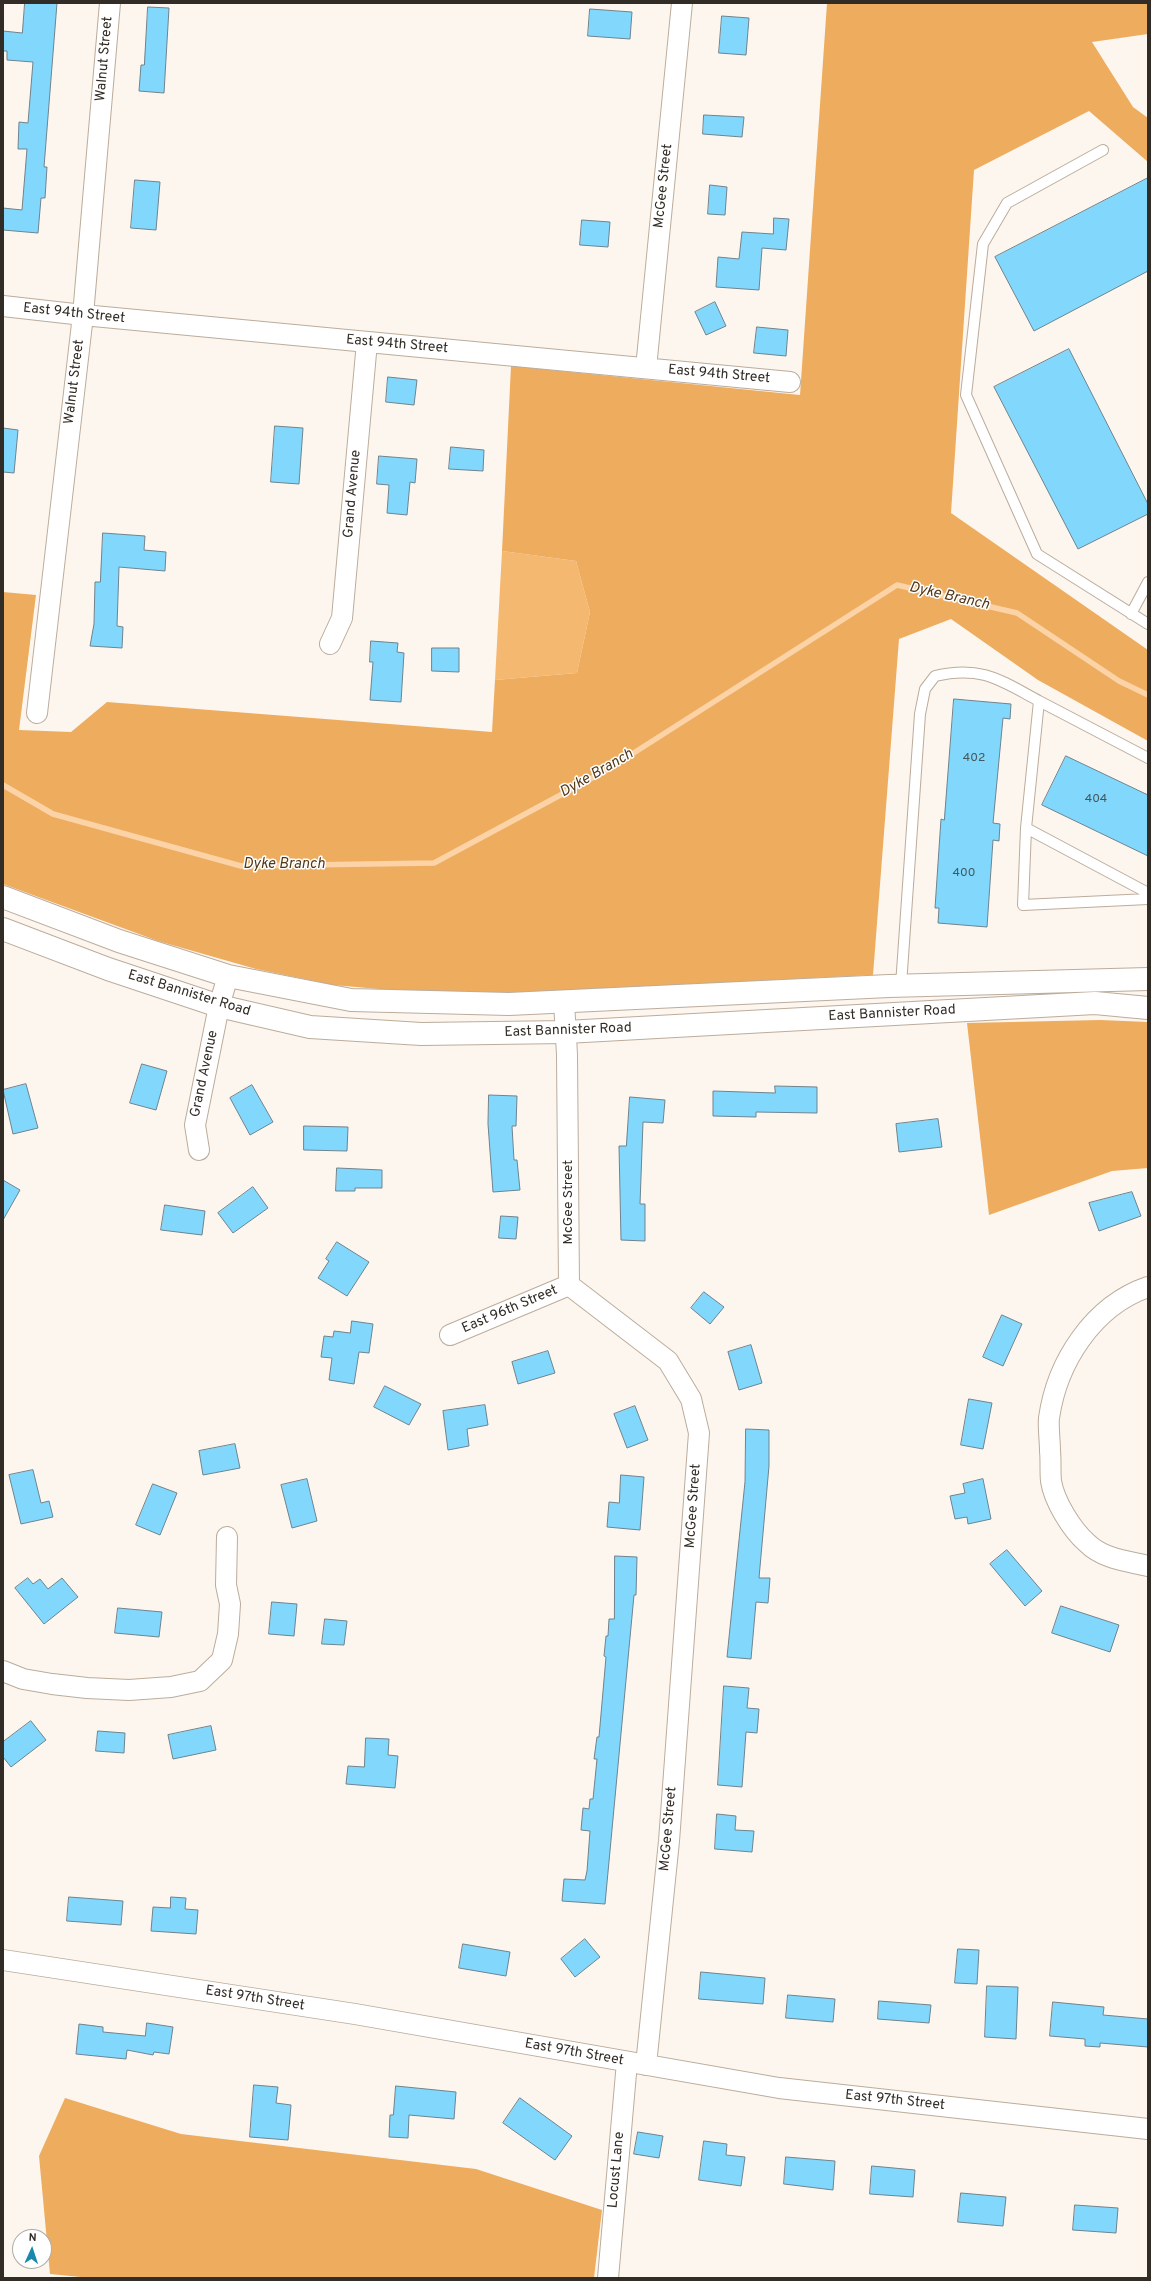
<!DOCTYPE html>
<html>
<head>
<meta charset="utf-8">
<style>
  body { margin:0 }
  #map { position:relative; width:1151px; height:2281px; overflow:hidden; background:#fcf6ef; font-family:Overpass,sans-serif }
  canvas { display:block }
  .frame { position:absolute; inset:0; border:4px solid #322c26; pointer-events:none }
  .north { position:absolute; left:12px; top:2229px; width:40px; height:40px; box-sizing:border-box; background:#fff; border:1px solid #adaba8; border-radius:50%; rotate:3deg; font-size:11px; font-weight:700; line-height:16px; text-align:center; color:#322c26 }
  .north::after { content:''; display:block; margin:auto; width:14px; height:18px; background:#1888ae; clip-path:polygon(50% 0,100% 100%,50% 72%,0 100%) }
</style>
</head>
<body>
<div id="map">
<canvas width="1151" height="2281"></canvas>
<div class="frame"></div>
<div class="north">N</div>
</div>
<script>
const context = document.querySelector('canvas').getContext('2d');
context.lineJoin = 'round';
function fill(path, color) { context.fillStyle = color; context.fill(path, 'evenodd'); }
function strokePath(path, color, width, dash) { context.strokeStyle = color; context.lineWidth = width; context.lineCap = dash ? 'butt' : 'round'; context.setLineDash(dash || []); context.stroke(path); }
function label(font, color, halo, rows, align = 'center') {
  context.font = font + ' Overpass,sans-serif'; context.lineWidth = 3; context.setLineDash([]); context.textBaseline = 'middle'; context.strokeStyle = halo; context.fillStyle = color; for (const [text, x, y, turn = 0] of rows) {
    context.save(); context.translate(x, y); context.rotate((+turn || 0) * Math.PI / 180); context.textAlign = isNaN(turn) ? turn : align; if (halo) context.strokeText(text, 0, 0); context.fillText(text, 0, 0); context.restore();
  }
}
const green = new Path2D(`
  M502,551l74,10 14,51 -13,61 -82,7z`);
const forest = new Path2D(`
  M827,3h321v31l-56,8 41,65 15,11v44l-59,-51 -115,59 -23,343 197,137v91l-110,-61 -87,-61 -52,20 -26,336 -377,19 -94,-3 -69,-6 -77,-16 -98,-28 -155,-57v-292l33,3 -17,135 52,2 36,-30 385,30 3,-52 82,-7 13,-61 -14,-51 -74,-10 9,-185 289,29z
  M1100,1020l48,2v146l-36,3 -123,44 -22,-192z
  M65,2098l116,36 295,35 126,41 -8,68h-503l-41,-4 -11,-118z`);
const stream = new Path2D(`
  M3,785l50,29 188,52 193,-3 173,-93 290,-185 120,28 102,68 29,14`);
const building = new Path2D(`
  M25,3h32l-13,164h3l-2,31h-4l-3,35 -35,-3v-22l19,2 5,-61h-9l1,-27 9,1 5,-61 -26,-2v-9h-4v-20l19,2z
  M148,7l21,1 -5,85 -25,-2 2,-26h3z
  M590,9l42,3 -2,27 -42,-3z
  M722,16l27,2 -3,37 -27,-2z
  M704,115l40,2 -2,20 -39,-3z
  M1148,178v93l-114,60 -39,-74z
  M135,180l25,2 -4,48 -25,-2z
  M710,185l17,2 -2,28 -17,-1z
  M774,218l15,1 -3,31 -24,-2 -3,42 -43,-3 2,-30 21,2 3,-27 31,2z
  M582,220l28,2 -2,25 -28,-2z
  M715,302l11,24 -20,9 -11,-23z
  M757,327l31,3 -2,26 -32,-3z
  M1069,349l79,155v10l-70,35 -84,-162z
  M388,377l29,3 -3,25 -28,-3z
  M275,426l28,2 -4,56 -28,-2z
  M3,428l15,2 -4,43 -11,-1z
  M451,447l33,3 -1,21 -34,-2z
  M379,456l38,3 -2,24 -5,-1 -3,33 -20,-2 2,-28 -12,-1z
  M103,533l42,3 -1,14 22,2 -1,19 -46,-4 -2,59 6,1 -1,21 -32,-2 4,-22 1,-42h5z
  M371,641l27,2 -1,9 7,1 -3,49 -31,-2 3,-38h-3z
  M432,648h27v24l-27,-1z
  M954,699l57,5 -1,15 -7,-1 -10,105 7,1 -1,17 -6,-1 -6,87 -49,-4 1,-15h-4l6,-89 3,1z
  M1066,756l82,39v61l-106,-51z
  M142,1064l25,7 -11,39 -26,-7z
  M26,1084l12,44 -25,6 -10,-44z
  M252,1085l21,37 -23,13 -20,-37z
  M775,1086l42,1v26l-61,-1v5l-43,-1v-25l62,2z
  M489,1095l28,1 -1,30h-4l2,34h3l3,30 -27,2 -5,-68z
  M630,1097l35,3 -2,23 -20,-1 -3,82h5v37l-24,-1 -2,-94h7z
  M938,1119l4,28 -43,5 -3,-28z
  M304,1126l44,1 -1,24 -43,-1z
  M337,1168l45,2v18h-27v3h-19z
  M3,1180l17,10 -17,30z
  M253,1187l15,21 -35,25 -15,-20z
  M1132,1192l9,24 -42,15 -10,-28z
  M165,1205l40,6 -3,24 -41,-5z
  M501,1216l17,1 -2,22 -17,-1z
  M337,1242l32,20 -22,34 -29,-18 11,-17 -3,-2z
  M704,1292l20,15 -14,17 -19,-16z
  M1002,1315l20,9 -19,42 -20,-9z
  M352,1321l21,3 -4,29 -10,-1 -5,32 -25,-4 3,-22 -11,-1 3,-21 9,1 1,-6 16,2z
  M751,1345l11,38 -23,7 -11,-38z
  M548,1351l7,22 -37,11 -6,-22z
  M385,1386l36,18 -12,21 -35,-18z
  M969,1399l23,4 -9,46 -22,-4z
  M485,1405l3,20 -21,4 2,17 -21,4 -5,-39z
  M635,1406l13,34 -21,8 -13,-34z
  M746,1429l23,1v36l-10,112h11l-2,25 -12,-1 -5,57 -24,-2 18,-175z
  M235,1444l5,24 -37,7 -4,-24z
  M33,1470l8,33 8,-2 4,16 -32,7 -12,-49z
  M621,1475l23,2 -4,53 -33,-3 2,-25 10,1z
  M307,1479l10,42 -25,7 -11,-43z
  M983,1479l8,40 -23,5 -1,-7 -12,2 -5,-23 15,-3 -2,-9z
  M153,1484l24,9 -17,42 -24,-10z
  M1007,1550l35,41 -17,15 -35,-42z
  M615,1556l22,1 -1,38h-2l-29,309 -43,-3 2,-22 21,1 2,-9 3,-40 -9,-1 2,-22 6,1 1,-10h3l4,-40h-3l3,-22h2l7,-80 -2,-1 2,-20h2l1,-17h5z
  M28,1578l5,6 7,-5 8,10 14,-11 16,19 -34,27 -29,-36z
  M272,1602l25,2 -3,32 -25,-2z
  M1061,1606l58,19 -9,27 -58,-19z
  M118,1608l44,4 -3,25 -44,-4z
  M325,1619l22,2 -3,24 -22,-1z
  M724,1686l25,2 -2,20 12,1 -2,24 -11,-1 -4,55 -24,-2z
  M31,1721l15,19 -35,27 -8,-10v-15z
  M211,1726l5,24 -43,9 -5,-24z
  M98,1731l27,2 -1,20 -28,-2z
  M366,1738l23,1 -1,16 10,1 -3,32 -49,-4 2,-18 16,1z
  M717,1814l19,2 -1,14 19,1 -2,21 -37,-3z
  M69,1897l54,4 -2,24 -54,-4z
  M171,1897l15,1 -1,11 13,1 -2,24 -45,-3 2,-24 17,1z
  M585,1939l15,18 -25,20 -14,-18z
  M463,1944l47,8 -4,24 -47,-8z
  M958,1949l21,1 -2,34 -22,-1z
  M701,1972l64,6 -2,26 -64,-5z
  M987,1986l31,1 -2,52 -31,-2z
  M788,1995l47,4 -2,23 -47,-4z
  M879,2001l52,4 -2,18 -51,-4z
  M1053,2002l51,5 -1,8 45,4v28l-48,-4v4l-15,-1v-7l-35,-3z
  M147,2023l26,4 -4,27 -15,-2 -1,3 -26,-5 -1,9 -50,-5 3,-30 24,3v5l42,4z
  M254,2085l24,2 -2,16 15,2 -3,35 -38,-3z
  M396,2086l60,6 -2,27 -45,-4 -1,23 -19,-1 1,-22h3z
  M520,2098l52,38 -17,24 -52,-37z
  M638,2132l25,4 -4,22 -25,-4z
  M704,2141l23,3 -1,11 19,2 -4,29 -42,-6z
  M786,2157l49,4 -2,29 -49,-6z
  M872,2166l43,4 -2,27 -43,-3z
  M961,2193l45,4 -3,29 -45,-4z
  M1075,2205l43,3 -2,25 -43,-3z`);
const lane = new Path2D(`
  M1103,150l-96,53 -24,41 -17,151 71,159 111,70
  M1131,614l17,-32
  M1039,701l109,57
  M1026,828l-3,77 125,-6
  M901,985l19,-271 5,-25 10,-13c46,-11 65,4 104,25l-13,127 122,65`);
const street = new Path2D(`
  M3,306l80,9 707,67
  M646,368l36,-365
  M330,644l12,-26 25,-276
  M37,713l46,-398 27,-312
  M564,1001l3,54 2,230 99,76 23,38 8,34 -30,408 -23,224
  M199,1150l-4,-25 24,-119 9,-30
  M1148,1287c-55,19 -91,75 -99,131 -1,10 1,22 1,33 1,10 0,20 1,30 3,20 21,49 36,62 16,16 40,18 61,23
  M450,1335l119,-50
  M3,1671l20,8 29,5 35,4 42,2 42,-3 29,-6 22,-21 6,-26 2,-30 -4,-19 1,-48
  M3,1960l352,54 424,74 369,41
  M608,2278l19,-216`);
const primary = new Path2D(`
  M3,897l116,44 109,35 123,24 158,4 380,-18 259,-7
  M3,929l105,40 111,37 91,21 111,7 145,-2 529,-29 53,5`);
const numberNames = [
  ["402",974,759],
  ["404",1096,800],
  ["400",964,874]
];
const streetNames = [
  ["Walnut Street",105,59,-85],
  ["McGee Street",664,186,-84],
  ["East 94th Street",74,314,6],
  ["East 94th Street",397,345,5],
  ["East 94th Street",719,375,5],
  ["Walnut Street",75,382,-83],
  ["Grand Avenue",353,494,-85],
  ["East Bannister Road",189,994,17],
  ["East Bannister Road",892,1014,-3],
  ["East Bannister Road",568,1031,-2],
  ["Grand Avenue",205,1074,-78],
  ["McGee Street",569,1202,-90],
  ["East 96th Street",510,1310,-23],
  ["McGee Street",694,1506,-86],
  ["McGee Street",669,1829,-85],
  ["East 97th Street",255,1999,9],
  ["East 97th Street",574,2053,10],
  ["East 97th Street",895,2101,6],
  ["Locust Lane",617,2170,-85]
];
const waterNames = [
  ["Dyke Branch",949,597,13],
  ["Dyke Branch",597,774,-30],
  ["Dyke Branch",284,865]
];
fill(green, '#f4b871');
fill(forest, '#eeac5f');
strokePath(stream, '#fbd3a6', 5.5);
fill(building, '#82d8fc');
strokePath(building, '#6e838d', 1);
strokePath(lane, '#bcac9c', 12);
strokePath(street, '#bcac9c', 22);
strokePath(primary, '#bcac9c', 24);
strokePath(lane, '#fff', 10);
strokePath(street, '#fff', 20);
strokePath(primary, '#fff', 22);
label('12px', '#46575c', null, numberNames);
label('14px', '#322c26', '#fff', streetNames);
label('italic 15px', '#533918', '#fff', waterNames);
</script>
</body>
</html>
